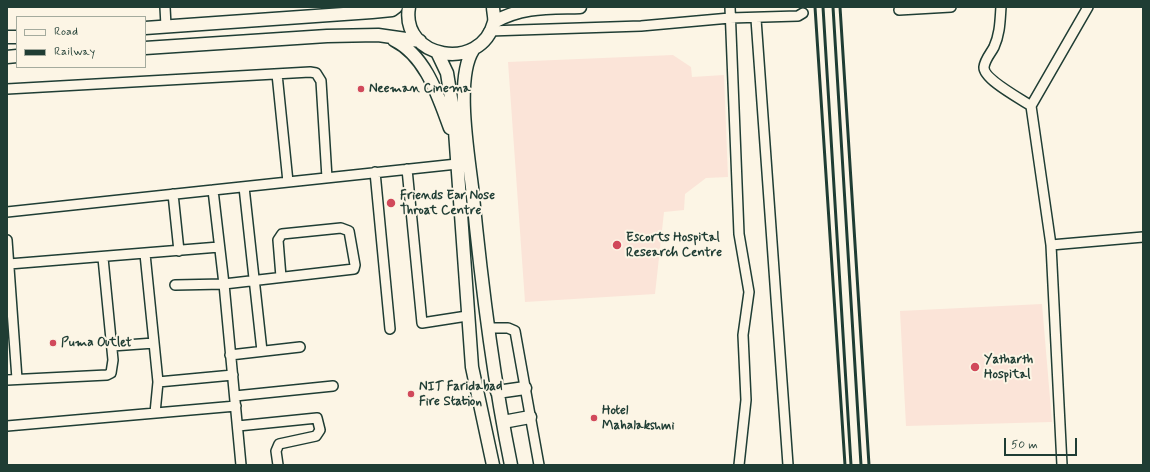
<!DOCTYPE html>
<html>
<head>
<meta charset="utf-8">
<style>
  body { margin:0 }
  #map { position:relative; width:1150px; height:472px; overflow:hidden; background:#fcf5e5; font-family:Mynerve,sans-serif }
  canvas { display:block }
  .frame { position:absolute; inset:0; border:8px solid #1f3d34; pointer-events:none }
  .legend { position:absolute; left:16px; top:16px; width:130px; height:52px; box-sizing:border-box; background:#fcf5e5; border:1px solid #a4ab9e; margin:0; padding:5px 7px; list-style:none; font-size:12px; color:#1f3d34 }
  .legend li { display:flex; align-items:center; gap:8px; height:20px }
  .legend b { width:20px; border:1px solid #a4ab9e }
  .scale { position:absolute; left:1004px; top:438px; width:73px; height:18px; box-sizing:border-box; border:2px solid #1f3d34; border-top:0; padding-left:5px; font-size:12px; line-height:14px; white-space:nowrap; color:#1f3d34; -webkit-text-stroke:3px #fcf5e5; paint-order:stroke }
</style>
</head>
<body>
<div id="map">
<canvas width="1150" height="472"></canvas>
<div class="frame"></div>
<ul class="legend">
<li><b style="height:5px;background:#fcf5e5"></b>Road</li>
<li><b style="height:5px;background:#1f3d34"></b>Railway</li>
</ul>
<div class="scale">50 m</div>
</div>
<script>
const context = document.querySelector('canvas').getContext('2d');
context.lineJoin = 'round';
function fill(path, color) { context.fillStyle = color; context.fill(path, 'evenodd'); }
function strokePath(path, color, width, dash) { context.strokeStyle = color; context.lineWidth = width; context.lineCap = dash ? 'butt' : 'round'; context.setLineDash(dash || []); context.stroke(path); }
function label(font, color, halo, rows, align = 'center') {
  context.font = font + ' Mynerve,sans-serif'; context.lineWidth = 4; context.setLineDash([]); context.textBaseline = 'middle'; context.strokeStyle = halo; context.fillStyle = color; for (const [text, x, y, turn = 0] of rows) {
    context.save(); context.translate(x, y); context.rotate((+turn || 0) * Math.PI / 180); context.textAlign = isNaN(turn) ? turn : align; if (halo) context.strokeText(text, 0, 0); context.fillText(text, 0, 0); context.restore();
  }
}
const built = new Path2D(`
  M673,55l18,12 1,10 32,-2 4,102 -22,1 -21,16 -1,16 -20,2 -9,82 -130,8 -17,-240z
  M1042,304l10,118 -146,4 -6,-115z`);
const street = new Path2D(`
  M165,7l1,19
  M730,7l9,227 10,58 -6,43 3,65 -7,65
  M1001,7c-1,14 -1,27 -7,40 -3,6 -9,12 -10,20 -1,12 37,32 47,39
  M899,10l52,-3
  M756,19l32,446
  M489,31l152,-5 89,-8 68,-2 5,-3
  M277,74l11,108
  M7,89l303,-17 6,1 5,8 6,97
  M407,169l15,154 45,-7
  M375,172l15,157
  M244,187l18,164
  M213,190l11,94 17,181
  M173,194l6,57
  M7,212l450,-48
  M7,240l10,139
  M1051,245l92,-8
  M145,254l13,128 75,-7
  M9,264l210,-17
  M175,285l49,-1 130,-15 1,-4 -6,-34 -8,-3 -59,6 -4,6 3,37
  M488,328h20l7,3 24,134
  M112,346l42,-3
  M230,355l70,-8
  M7,380l100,-5 4,-2 2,-13 -10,-102
  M235,396l98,-10
  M155,413l3,-31
  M7,426l229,-20
  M238,426l79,-8 3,12 -4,6 -37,8 -3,7 2,14
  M1062,465l-11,-220 -20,-139 57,-99`);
const secondary = new Path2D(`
  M409,7c-9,52 72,66 85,15 1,-4 -1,-10 -1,-15
  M494,22c29,-16 54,-14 86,-15
  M145,28l227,-16 20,-2 4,-3
  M7,37h10
  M394,40c32,16 44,56 56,88
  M145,48l182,-12 51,-1 42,6
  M473,50c-18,28 -5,103 -1,137 9,93 20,186 39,278
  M437,52l10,21 7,44 18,250 21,98
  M7,57l10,-1
  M497,392l28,-4
  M503,422l27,-5`);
const rail = new Path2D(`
  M815,7l30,458
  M823,7l28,458
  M833,7l28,458
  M840,7l29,458`);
const markers = [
  [361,89,4,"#d1495b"],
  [391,203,5,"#d1495b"],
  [617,245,5,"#d1495b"],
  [53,343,4,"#d1495b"],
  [975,367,5,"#d1495b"],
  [411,394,4,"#d1495b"],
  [594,418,4,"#d1495b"]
];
const poiNames = [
  ["Neeman Cinema",369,89],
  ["Friends Ear Nose",400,196],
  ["Throat Centre",400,211],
  ["Escorts Hospital",626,238],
  ["Research Centre",626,253],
  ["Puma Outlet",61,343],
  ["Yatharth",984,360],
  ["Hospital",984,375],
  ["NIT Faridabad",419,387],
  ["Fire Station",419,402],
  ["Hotel",602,411],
  ["Mahalakshmi",602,426]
];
fill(built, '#fbe4d8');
strokePath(street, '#1f3d34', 12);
strokePath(secondary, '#1f3d34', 15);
strokePath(street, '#fcf5e5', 9);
strokePath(secondary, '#fcf5e5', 12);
strokePath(rail, '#1f3d34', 3);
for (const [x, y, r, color] of markers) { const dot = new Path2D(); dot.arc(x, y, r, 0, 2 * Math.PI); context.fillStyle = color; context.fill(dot); strokePath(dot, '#fcf5e5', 1.5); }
label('bold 13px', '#1f3d34', '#fcf5e5', poiNames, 'left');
</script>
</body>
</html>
